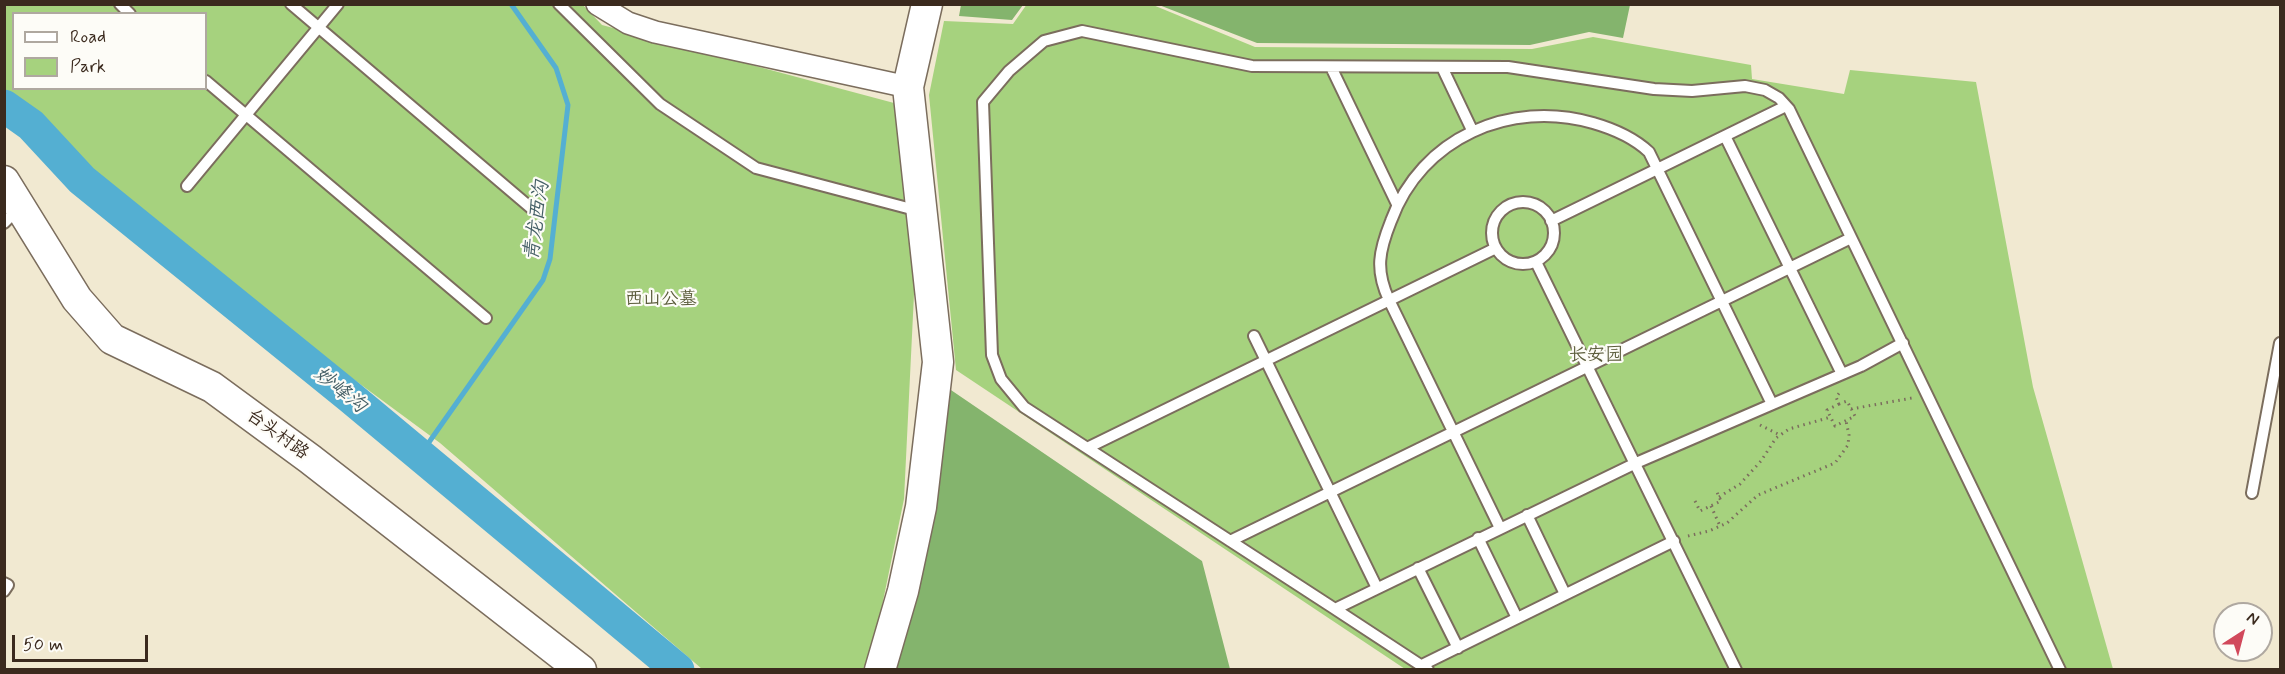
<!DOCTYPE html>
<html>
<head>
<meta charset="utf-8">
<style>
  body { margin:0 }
  #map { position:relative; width:2285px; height:674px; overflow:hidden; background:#f1e9d1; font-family:Mynerve,sans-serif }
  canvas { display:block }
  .frame { position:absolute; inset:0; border:6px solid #3b2a1e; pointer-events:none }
  .legend { position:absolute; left:12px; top:12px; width:195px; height:78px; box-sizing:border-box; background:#fdfcf7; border:2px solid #afa8a0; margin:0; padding:8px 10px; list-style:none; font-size:18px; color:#3b2a1e }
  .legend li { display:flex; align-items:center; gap:12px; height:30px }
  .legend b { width:30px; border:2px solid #afa8a0 }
  .north { position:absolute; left:2213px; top:602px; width:60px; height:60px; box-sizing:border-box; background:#fdfcf7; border:2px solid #afa8a0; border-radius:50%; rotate:36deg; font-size:16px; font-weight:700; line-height:24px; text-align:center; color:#3b2a1e }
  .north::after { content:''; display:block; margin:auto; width:21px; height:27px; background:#d1495b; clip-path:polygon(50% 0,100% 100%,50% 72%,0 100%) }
  .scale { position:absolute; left:12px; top:635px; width:136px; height:27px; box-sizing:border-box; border:3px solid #3b2a1e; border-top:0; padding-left:8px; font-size:18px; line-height:21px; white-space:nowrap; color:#3b2a1e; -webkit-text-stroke:4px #fdfcf7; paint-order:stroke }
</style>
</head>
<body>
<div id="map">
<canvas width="2285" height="674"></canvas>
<div class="frame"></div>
<ul class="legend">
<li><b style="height:8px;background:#fff"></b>Road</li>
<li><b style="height:16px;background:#a6d27e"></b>Park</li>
</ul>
<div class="north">N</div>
<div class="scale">50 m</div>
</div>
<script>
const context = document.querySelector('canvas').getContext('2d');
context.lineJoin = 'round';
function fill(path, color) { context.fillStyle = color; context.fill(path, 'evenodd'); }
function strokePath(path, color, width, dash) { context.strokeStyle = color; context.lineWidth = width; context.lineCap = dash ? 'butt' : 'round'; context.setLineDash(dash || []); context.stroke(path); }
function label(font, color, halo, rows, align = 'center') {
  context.font = font + ' Mynerve,"LXGW WenKai TC",sans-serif'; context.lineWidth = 4.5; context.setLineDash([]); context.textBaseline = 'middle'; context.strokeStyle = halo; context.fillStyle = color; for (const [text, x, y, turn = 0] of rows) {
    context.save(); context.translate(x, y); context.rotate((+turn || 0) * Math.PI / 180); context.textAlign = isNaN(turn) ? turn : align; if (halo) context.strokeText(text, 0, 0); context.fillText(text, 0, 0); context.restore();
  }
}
const green = new Path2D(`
  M582,4l20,21 292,78 23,130 -13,266 -35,170h-167l-262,-226 -313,-231 -77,-87 -45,-33v-87zM14,14h192v74h-192z
  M1027,4l126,1 102,42 277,2 61,-12 158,28 1,14 92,15 6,-24 126,12 57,305 80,282h-708l-449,-299 -27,-275 15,-74 69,3z`);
const forest = new Path2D(`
  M961,5v-1l62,1 -11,15 -53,-4z
  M1159,5h471l-7,33 -34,-6 -59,13 -273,-2z
  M948,388l254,173 28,108 -334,1 38,-156z`);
const stream = new Path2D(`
  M420,455l123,-175 7,-21 18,-154 -12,-37 -45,-64`);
const river = new Path2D(`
  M4,106l27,19 51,55 268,217 328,273`);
const path = new Path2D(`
  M1839,404l-12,6 8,16 20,-10 -8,-15 -8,3 -3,-7 5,-6
  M1851,409l61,-11
  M1760,425l20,10
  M1719,497l21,-13 21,-23 15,-23 13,-9 42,-12
  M1695,501l5,10 21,-10 -5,-11
  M1711,506l9,20
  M1688,536l21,-5 18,-8 31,-28 77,-32 13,-18 1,-10 -3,-14`);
const lane = new Path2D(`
  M120,4l10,10
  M291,4l240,204
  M559,4l101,100 96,64 163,43
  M1331,67l66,137
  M1442,67l30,63
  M206,81l280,237
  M1725,136l117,238
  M187,186l151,-182
  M1492 233a31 31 0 1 1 62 0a31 31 0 1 1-62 0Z
  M1551,221l235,-115
  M4,223l15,-15
  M1536,262l200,408
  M1254,336l123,252
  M1087,448l409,-200
  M2252,493l28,-150
  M1527,515l38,79
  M1500,528l-111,-228c-14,-30 -10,-49 2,-79 30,-83 119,-122 202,-98 21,6 40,14 56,29l123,252
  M1478,538l39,80
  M1230,541l621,-303
  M1418,568l40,80
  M4,583l4,2 -4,6
  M1335,609l-311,-202 -23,-28 -9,-24 -9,-253 26,-31 35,-30 38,-10 170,35 256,1 146,22 38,2 53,-5 20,4 14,8 10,11 271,561
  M1422,665l252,-124
  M1428,670l-93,-61 301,-146 225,-97 42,-23`);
const street = new Path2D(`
  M597,4l31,19 27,9 253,55`);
const secondary = new Path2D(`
  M4,181l73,118 35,40 100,48 98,72 271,211
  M880,670l23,-79 18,-84 17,-145 -30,-275 19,-83`);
const parkNames = [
  ["西山公墓",661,300],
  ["长安园",1596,356]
];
const streetNames = [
  ["台头村路",277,435,36]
];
const waterNames = [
  ["青龙西沟",538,221,-82],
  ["妙峰沟",339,391,39]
];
fill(green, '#a6d27e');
fill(forest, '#84b46d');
strokePath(stream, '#54afd2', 5);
strokePath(river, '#54afd2', 33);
strokePath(lane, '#7b6d5d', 14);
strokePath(street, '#7b6d5d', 24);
strokePath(secondary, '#7b6d5d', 33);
strokePath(path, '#7b6d5d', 3, [1.5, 4.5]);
strokePath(lane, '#fff', 10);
strokePath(street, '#fff', 21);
strokePath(secondary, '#fff', 30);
label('18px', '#5b5c3b', '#fdfcf7', parkNames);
label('18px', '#3b2a1e', '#fdfcf7', streetNames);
label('italic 20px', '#455f66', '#fdfcf7', waterNames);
</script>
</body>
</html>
